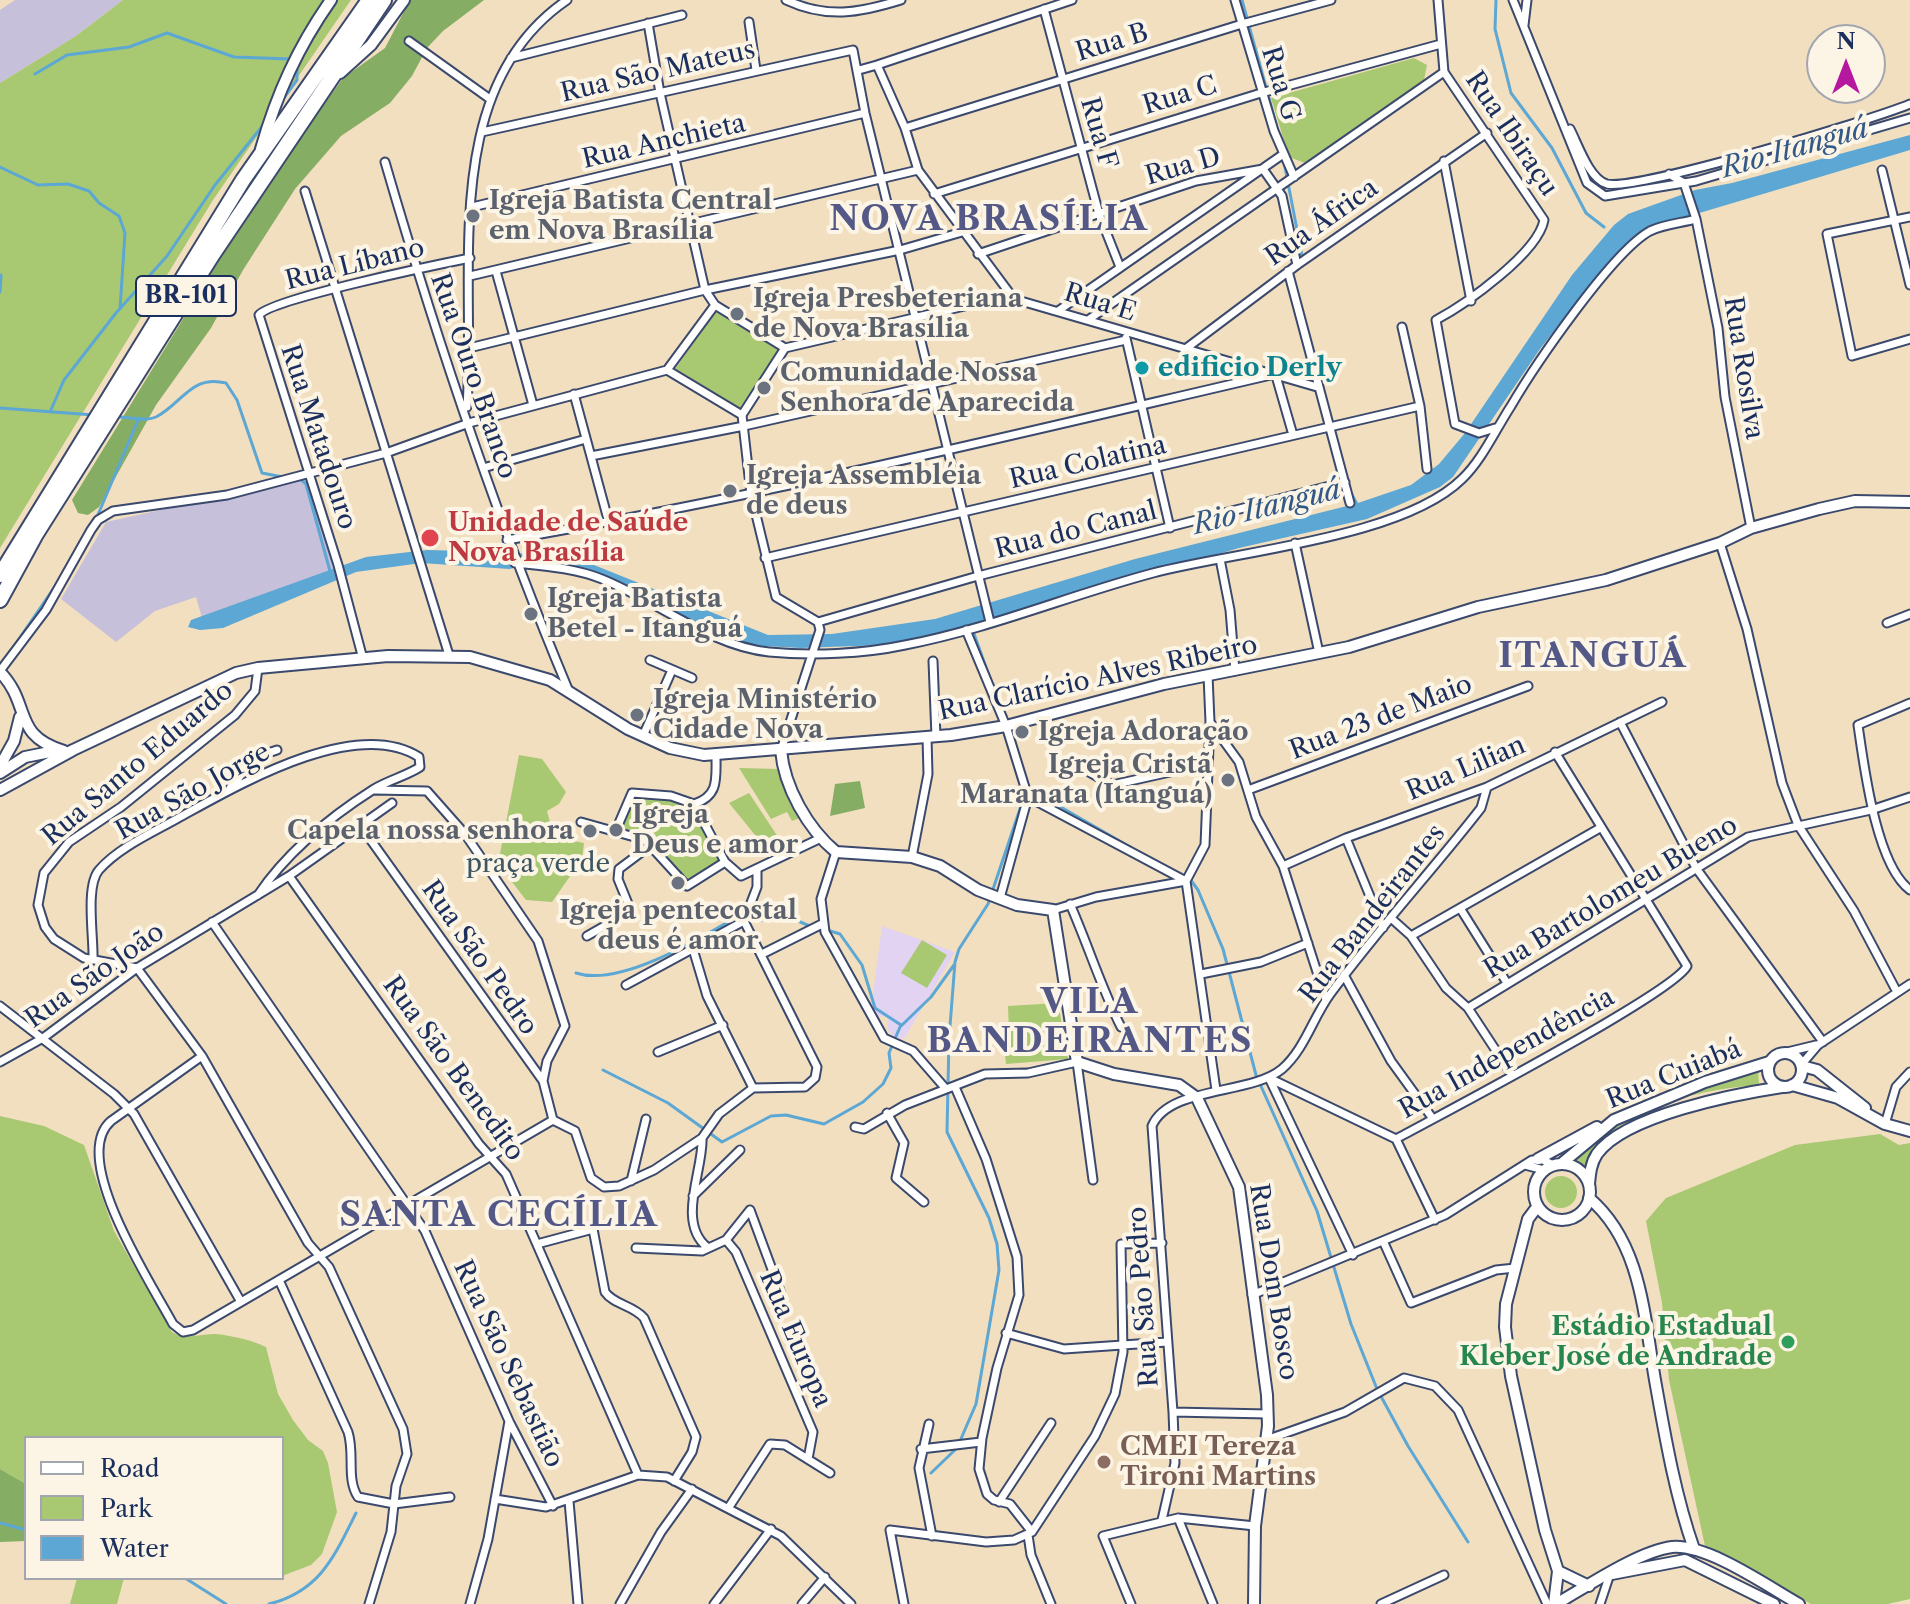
<!DOCTYPE html>
<html>
<head>
<meta charset="utf-8">
<style>
  body { margin:0 }
  #map { position:relative; width:1910px; height:1604px; overflow:hidden; background:#f2dfc0; font-family:"Libre Caslon Text",serif }
  canvas { display:block }
  .legend { position:absolute; left:24px; top:1436px; width:260px; height:144px; box-sizing:border-box; background:#fcf5e5; border:2px solid #a2a6af; margin:0; padding:10px 14px; list-style:none; font-size:24px; color:#1b2f5e }
  .legend li { display:flex; align-items:center; gap:16px; height:40px }
  .legend b { width:40px; border:2px solid #a2a6af }
  .north { position:absolute; left:1806px; top:24px; width:80px; height:80px; box-sizing:border-box; background:#fcf5e5; border:2px solid #a2a6af; border-radius:50%; rotate:0deg; font-size:22px; font-weight:700; line-height:32px; text-align:center; color:#1b2f5e }
  .north::after { content:''; display:block; margin:auto; width:28px; height:36px; background:#b5179e; clip-path:polygon(50% 0,100% 100%,50% 72%,0 100%) }
</style>
</head>
<body>
<div id="map">
<canvas width="1910" height="1604"></canvas>
<ul class="legend">
<li><b style="height:10px;background:#fff"></b>Road</li>
<li><b style="height:22px;background:#a8c972"></b>Park</li>
<li><b style="height:22px;background:#5ca7d4"></b>Water</li>
</ul>
<div class="north">N</div>
</div>
<script>
const context = document.querySelector('canvas').getContext('2d');
context.lineJoin = 'round';
function fill(path, color) { context.fillStyle = color; context.fill(path, 'evenodd'); }
function strokePath(path, color, width, dash) { context.strokeStyle = color; context.lineWidth = width; context.lineCap = dash ? 'butt' : 'round'; context.setLineDash(dash || []); context.stroke(path); }
function label(font, color, halo, rows, align = 'center') {
  context.font = font + ' "Libre Caslon Text",serif'; context.lineWidth = 8; context.setLineDash([]); context.textBaseline = 'middle'; context.strokeStyle = halo; context.fillStyle = color; for (const [text, x, y, turn = 0] of rows) {
    context.save(); context.translate(x, y); context.rotate((+turn || 0) * Math.PI / 180); context.textAlign = isNaN(turn) ? turn : align; if (halo) context.strokeText(text, 0, 0); context.fillText(text, 0, 0); context.restore();
  }
}
const built = new Path2D(`
  M882,926l73,26 -51,87 -10,-1 -7,-10 1,-11 -12,-1 -5,-8z`);
const industrial = new Path2D(`
  M15,0h108l-47,36 -76,47v-73z
  M309,477l31,101 -136,47 -8,-28 -41,14 -39,31 -55,-43 45,-77z`);
const green = new Path2D(`
  M123,0h228l-138,200 -213,348v-465l76,-47z
  M1414,58l13,7 -3,15 -119,83 -16,-6 -18,-59z
  M716,312l62,38 -38,58 -65,-39z
  M519,755l23,4 24,33 -7,12 -12,7 7,26 30,6 -2,16 -30,43 -26,-2 -28,-36z
  M739,768l40,1 23,48 -10,4 -5,-9 -16,7z
  M643,793l49,13 30,55 -35,22 -41,-45 -26,-9 14,-34z
  M749,793l33,50 -14,8 -39,-48z
  M922,940l25,15 -20,33 -26,-15z
  M1058,1003l10,56 -62,5 -3,-29 6,-3 -1,-26z
  M1758,1067l1,18c-58,4 -150,23 -174,83l-13,-7 28,-30z
  M0,1116l44,10 40,19 30,86 58,101c14,9 29,1 44,2 18,2 35,6 50,13l12,47 15,26 15,20 15,11 5,12 9,49 -15,42 -11,11 -29,11v-138h-256v46l-26,-15z
  M1880,1134l19,11 11,-2v456l-22,5h-77l-106,-58 -36,-166 -7,-77 -16,-82 20,-23 129,-53z
  M1545 1192a16 16 0 1 1 32 0a16 16 0 1 1-32 0Z
  M77,1578h47l-7,26h-47z`);
const forest = new Path2D(`
  M410,0h74l-41,31 -16,17 -15,28 -22,27 -49,33 -46,53 -52,81 -32,58 -55,77 -57,102 -11,8 -10,-2 -6,-13 192,-313 79,-109 42,-30z
  M860,781l5,27 -35,8 5,-32z
  M0,1469l26,15v57l-26,1z`);
const water = new Path2D(`
  M1910,135v15l-264,79 -47,44 -59,76 -87,128 -13,10 -73,32 -128,29 -328,96 -111,4 -54,-3 -54,-21 -94,-49 -75,-10 -13,4 -89,-6 -65,9 -133,56 -23,2 -12,-3 3,-7 175,-63 61,-7 84,2 78,11 179,72 64,-1 103,-15 200,-60 220,-55 56,-19 28,-21 26,-31 107,-158 42,-50 14,-11 67,-24 37,-7z`);
const stream = new Path2D(`
  M1242,0l37,135
  M1496,0l-1,29 16,64 41,55 34,65 18,14
  M35,74l32,-19 62,-8 38,-14 67,24 57,2
  M283,99l14,-19v-17
  M1284,162l19,99
  M0,167l38,18 30,-1 21,7 10,12 20,13 6,17 -5,76
  M0,292l1,-17
  M0,408l94,7
  M50,412l14,-32 52,-67 51,-57 48,-71 49,-61
  M118,417c11,0 27,5 38,0 26,-13 35,-43 70,-34l11,17 25,73 21,4
  M299,478l7,6 24,87
  M1350,491l8,15
  M97,517l42,-99
  M973,631l19,53
  M6,658l52,-76
  M1026,787l104,60
  M1190,879l8,11 25,59 33,126 61,136 34,113 26,65 31,57 60,96
  M827,930l13,4 22,31 13,43 26,17
  M576,973c46,15 129,-38 169,-61h9l7,8 30,-2 21,9
  M603,1070l65,33 54,39 49,-26 15,-1 38,9 39,-22 20,-18 8,-16 -2,-15 11,-26 31,-30 23,-32
  M931,1473l26,-25 19,-44 23,-134 -2,-26 -8,-26 -42,-86 2,-93 6,-77 4,-13 29,-45 37,-110
  M0,1523l26,7
  M185,1578l41,26
  M269,1604c51,-13 65,-47 87,-91`);
const street = new Path2D(`
  M786,0c41,19 73,13 115,0
  M1235,0l39,131 20,46
  M1438,0l6,72 100,148c-6,33 -78,84 -108,100l19,104 24,9 16,-5
  M1513,0l74,183 18,13 91,-15 214,-63
  M1044,9l55,205 21,53
  M749,22l7,48
  M648,23l12,70 45,197 10,15 70,43 -43,67 -75,-45 48,-65
  M1524,25l3,-25
  M409,41l81,58
  M511,58l171,-43
  M877,65l195,-65
  M859,70l18,-5 28,63 13,42 96,129 303,88
  M905,128l337,-104 89,-24
  M1570,129c8,15 19,50 37,55 29,7 265,-64 303,-80
  M482,132l371,-82 12,63 125,509
  M1444,161l27,140
  M385,162c52,179 111,355 183,527
  M1882,170l28,115
  M1669,174l15,9 12,36 22,109 7,69 26,131
  M305,191l144,464
  M934,194l327,-101 180,-49
  M472,207l393,-94
  M1910,217l-83,17 25,122 58,-17
  M978,254l218,-73 67,-12 19,27 15,69
  M496,271l37,134
  M1288,271l62,232
  M470,276l448,-106
  M1058,311l224,-156
  M1088,320l356,-248
  M1402,327l18,79 7,63
  M1126,338l44,190
  M469,348l236,-58 195,-40 62,-18
  M785,348l201,-47 28,-2
  M1184,350l113,-85 190,-132
  M1276,376l17,59
  M574,394l35,129
  M467,407c9,-134 -29,-319 100,-407
  M742,415l9,79 25,103 42,25 2,8 -39,120
  M591,456l153,-30 382,-86
  M483,468l103,-29
  M507,540c257,-44 510,-106 764,-165
  M1295,543l24,110
  M1720,543l27,86 35,154 16,42 56,86 43,81
  M765,558l655,-152
  M1220,559l10,51 5,61
  M515,563c29,3 60,5 87,16 55,22 108,67 167,73 43,4 94,2 136,-7 84,-16 165,-50 248,-72 84,-22 249,-35 309,-94 20,-19 34,-50 49,-73 24,-41 101,-154 139,-175 14,-7 32,-8 46,-12
  M818,622l160,-46 367,-94
  M1887,623l23,-9
  M966,630l40,96 22,71 -28,101
  M363,659l-25,-94 -79,-250c12,-16 181,-51 211,-57
  M650,660l42,18
  M933,661l3,76
  M258,668l-3,23 -20,24 -114,92 -52,35 -25,31 -6,32 7,22 9,12 30,19 53,10 65,88 106,187 21,24 74,162 4,25 -11,32 -5,46 -22,72
  M0,671l46,-61 45,-80 7,-10 15,-9 114,-16 159,-42 83,-30 198,-53
  M1208,675l2,47 -5,123 -19,36 30,209
  M1910,703l-52,22c6,41 18,140 52,165
  M1210,722l29,40 17,55 27,49 43,134
  M1620,722l76,146 127,174
  M643,736l29,-66
  M1089,772l23,13 94,-21
  M230,788l26,-31 21,-7
  M374,790l53,1 38,43 73,107 27,85 -18,35 -4,20
  M1248,790l280,-104
  M1028,797l158,84
  M694,804c25,-8 22,-25 22,-48
  M581,822l64,18 42,46 38,-24
  M360,825l183,256 10,39
  M616,830l16,-37 39,3 23,8 31,58 16,14 80,-38
  M1346,838l37,90
  M836,852l-15,47 4,33 59,106 29,13 33,38
  M912,857l16,-83 -1,-37
  M1283,866l63,-28 141,-51 175,-85
  M289,876l190,268 27,30 132,301
  M1070,904c18,41 31,83 51,123
  M1460,908l47,75
  M1053,910l43,-13 90,-16
  M1392,919l19,17 35,52 22,20 44,67
  M744,921l73,146 -2,11 -10,9 -52,1
  M744,921l13,-34v-18
  M212,922l213,309 84,190 44,85
  M587,936l44,-25 -13,-32 1,-10 32,-24
  M1411,936l189,-108
  M693,949l14,47 46,92
  M762,954l60,-30
  M93,960c1,-22 -8,-74 6,-90 20,-23 55,-38 81,-53 57,-31 175,-101 239,-60l1,10c-14,9 -31,13 -46,22 -44,28 -87,63 -116,106
  M1201,974l60,-12 47,-19
  M1344,975l47,86 42,58
  M626,985l118,-64
  M0,1006l114,88 20,20 107,188
  M1468,1008l280,-171 123,-27 39,-13
  M658,1052l65,-27
  M1787,1052l29,-7
  M202,1056l-91,65c-43,37 42,165 62,203l10,8 10,-2 360,-210
  M0,1062l43,-24 94,-70 152,-92 103,-73
  M1801,1065l17,-20 92,-61
  M1269,1078l84,177
  M1269,1078l127,61
  M955,1087l31,72 31,98 2,38 -22,73 -15,70 -3,31 8,25 7,6 16,4 22,28
  M887,1113l17,30 -8,35 28,24
  M553,1120l22,11 16,47 13,9 15,-1 35,-16 48,-32 17,-24 34,-26
  M1885,1124l11,-37 14,-15
  M855,1127l9,2 41,-24 80,-31 43,-1 49,-11 16,118
  M702,1138c2,30 -26,84 5,109
  M1396,1139c42,-23 278,-146 291,-173l-132,-214
  M1396,1139l39,81
  M1525,1165l19,5
  M631,1181l15,-62
  M693,1196l47,-46
  M750,1210l30,81
  M726,1240l10,12 77,180 -5,27
  M1384,1243l27,60 85,-33 19,-2
  M537,1244l56,-15 12,63c9,13 28,13 39,26l52,119 -4,15 -18,29
  M636,1248l66,3 24,-11 24,-30
  M279,1280l69,152c7,22 -2,47 10,65l36,7 56,-7
  M1252,1295l193,-80 87,-55h11l10,5
  M1006,1333l58,16 103,-7
  M1173,1412l95,2
  M929,1424l-10,44 13,68
  M1266,1440l79,-28 59,-34 31,8 23,24 89,194
  M921,1449l60,-7
  M495,1499l51,8 92,-32 29,2 114,59 70,68
  M569,1501l9,103
  M999,1502l52,-79
  M729,1507l41,-63 15,1 45,28
  M1178,1518l35,86
  M1162,1520l13,-57 -2,-51 -21,-286c17,-40 99,-31 130,-57 23,-20 31,-52 49,-76 47,-64 101,-122 150,-185l6,-21
  M1028,1535l3,20 20,49
  M470,1604l18,-65 21,-118
  M620,1604l41,-72 31,-43
  M714,1604l57,-75
  M802,1604l23,-27
  M904,1604l-14,-74 96,12 28,-2 18,-8 63,-96 20,-42 8,-42 -2,-108 41,-1
  M1131,1604l-28,-68 75,-18 77,8
  M1381,1604l63,-29
  M1600,1604l10,-30`);
const secondary = new Path2D(`
  M340,73l31,-28 33,-45
  M261,149c16,-56 37,-102 70,-149
  M0,672c32,33 11,63 64,79
  M781,750c3,37 27,79 55,102l76,5 28,9 38,24 39,15 36,5 24,152 37,12 65,11 18,13 42,89 28,208 1,31 -13,100 -1,78
  M0,766l14,-25 6,-24
  M0,773l25,-16 30,-6
  M0,790l73,-40 163,-77 22,-5 130,-12 82,1 80,23 78,49 42,19 34,7 247,-20 55,-9 158,-42 185,-37 129,-40 128,-27 114,-37 31,-15 68,-19 36,-8 55,1
  M1768 1070a17 17 0 1 1 34 0a17 17 0 1 1-34 0Z
  M1802,1066l15,4 48,38
  M1792,1085l46,13 47,26 25,7
  M1538,1159l59,-32
  M1534 1192a28 28 0 1 1 56 0a28 28 0 1 1-56 0Z
  M1561,1164l53,-44 91,-38 64,-20
  M1589,1184c1,-11 2,-21 8,-30 28,-39 139,-60 185,-67
  M1589,1198c53,45 55,119 66,182 10,56 20,115 39,169
  M1537,1207l-9,12 -22,85 -1,23 6,49 34,154 13,41 -4,33
  M1558,1571l31,15
  M1612,1574l73,-14 89,44
  M1556,1604c30,-17 83,-53 116,-57 36,-3 95,39 127,57`);
const highway = new Path2D(`
  M0,575l243,-395 126,-180
  M0,600l36,-66 177,-280 171,-254`);
const markers = [
  [473,216,8,"#6b7280"],
  [737,314,8,"#6b7280"],
  [1142,368,8,"#0f9aa8"],
  [764,388,8,"#6b7280"],
  [730,491,8,"#6b7280"],
  [430,538,10,"#e0444e"],
  [531,614,8,"#6b7280"],
  [637,715,8,"#6b7280"],
  [1022,732,8,"#6b7280"],
  [1228,780,8,"#6b7280"],
  [616,830,8,"#6b7280"],
  [590,831,8,"#6b7280"],
  [678,883,8,"#6b7280"],
  [1788,1342,8,"#2e9e5b"],
  [1104,1462,8,"#8d6e63"]
];
const shields = [
  [186,296,100]
];
const shieldNames = [
  ["BR-101",186,296]
];
const streetNames = [
  ["Rua B",1112,43,-17],
  ["Rua São Mateus",658,72,-13],
  ["Rua G",1280,84,73],
  ["Rua C",1180,96,-17],
  ["Rua F",1098,133,74],
  ["Rua Ibiraçu",1511,134,56],
  ["Rua Anchieta",664,142,-13],
  ["Rua D",1183,167,-16],
  ["Rua África",1322,223,-35],
  ["Rua Líbano",355,265,-14],
  ["Rua E",1100,303,17],
  ["Rua Rosilva",1743,368,81],
  ["Rua Ouro Branco",473,376,71],
  ["Rua Matadouro",318,437,72],
  ["Rua Colatina",1088,463,-13],
  ["Rua do Canal",1076,531,-14],
  ["Rua Clarício Alves Ribeiro",1098,679,-12],
  ["Rua 23 de Maio",1381,718,-21],
  ["Rua Santo Eduardo",138,764,-40],
  ["Rua Lilian",1466,769,-23],
  ["Rua São Jorge",193,792,-29],
  ["Rua Bartolomeu Bueno",1611,898,-31],
  ["Rua Bandeirantes",1373,914,-52],
  ["Rua São Pedro",479,958,55],
  ["Rua São João",95,976,-35],
  ["Rua Independência",1507,1054,-29],
  ["Rua São Benedito",453,1069,54],
  ["Rua Cuiabá",1674,1075,-22],
  ["Rua Dom Bosco",1273,1282,81],
  ["Rua São Pedro",1144,1297,-94],
  ["Rua Europa",795,1339,67],
  ["Rua São Sebastião",508,1364,65]
];
const worshipNames = [
  ["Igreja Batista Central",489,201],
  ["em Nova Brasília",489,231],
  ["Igreja Presbeteriana",753,299],
  ["de Nova Brasília",753,329],
  ["Comunidade Nossa",780,373],
  ["Senhora de Aparecida",780,403],
  ["Igreja Assembléia",746,476],
  ["de deus",746,506],
  ["Igreja Batista",547,599],
  ["Betel - Itanguá",547,629],
  ["Igreja Ministério",653,700],
  ["Cidade Nova",653,730],
  ["Igreja Adoração",1038,732],
  ["Igreja Cristã",1212,765,"right"],
  ["Maranata (Itanguá)",1212,795,"right"],
  ["Igreja",632,815],
  ["Deus e amor",632,845],
  ["Capela nossa senhora",574,831,"right"],
  ["Igreja pentecostal",678,911,"center"],
  ["deus é amor",678,941,"center"]
];
const cultureNames = [
  ["edificio Derly",1158,368]
];
const healthNames = [
  ["Unidade de Saúde",448,523],
  ["Nova Brasília",448,553]
];
const parkNames = [
  ["praça verde",538,864]
];
const leisureNames = [
  ["Estádio Estadual",1772,1327],
  ["Kleber José de Andrade",1772,1357]
];
const educationNames = [
  ["CMEI Tereza",1120,1447],
  ["Tironi Martins",1120,1477]
];
const waterNames = [
  ["Rio Itanguá",1795,149,-16],
  ["Rio Itanguá",1267,508,-14]
];
const districtNames = [
  ["NOVA BRASÍLIA",989,220],
  ["ITANGUÁ",1593,657],
  ["VILA",1090,1003],
  ["BANDEIRANTES",1090,1042],
  ["SANTA CECÍLIA",499,1216]
];
fill(built, '#e3d3f3');
fill(industrial, '#c6c0da');
fill(green, '#a8c972');
fill(forest, '#86ad64');
fill(water, '#5ca7d4');
strokePath(stream, '#5ca7d4', 3);
strokePath(street, '#3b496d', 11);
strokePath(secondary, '#3b496d', 14);
strokePath(highway, '#3b496d', 18);
strokePath(street, '#fff', 7);
strokePath(secondary, '#fff', 10);
strokePath(highway, '#fff', 14);
for (const [x, y, r, color] of markers) { const dot = new Path2D(); dot.arc(x, y, r, 0, 2 * Math.PI); context.fillStyle = color; context.fill(dot); strokePath(dot, '#fcf5e5', 3); }
for (const [x, y, w] of shields) { const box = new Path2D(); box.roundRect(x - w / 2, y - 20, w, 40, 6); context.fillStyle = '#fcf5e5'; context.fill(box); strokePath(box, '#1b2f5e', 2); }
label('bold 24px', '#1b2f5e', null, shieldNames);
label('26px', '#1b2f5e', '#fcf5e5', streetNames);
label('bold 26px', '#5b616d', '#fcf5e5', worshipNames, 'left');
label('bold 26px', '#0d838f', '#fcf5e5', cultureNames, 'left');
label('bold 26px', '#be3a42', '#fcf5e5', healthNames, 'left');
label('26px', '#3e5663', '#fcf5e5', parkNames);
label('bold 26px', '#27864d', '#fcf5e5', leisureNames, 'right');
label('bold 26px', '#785e54', '#fcf5e5', educationNames, 'left');
label('italic 28px', '#325987', '#fcf5e5', waterNames);
context.letterSpacing = '2px';
label('bold 34px', '#545887', '#fcf5e5', districtNames);
context.letterSpacing = '0px';
</script>
</body>
</html>
